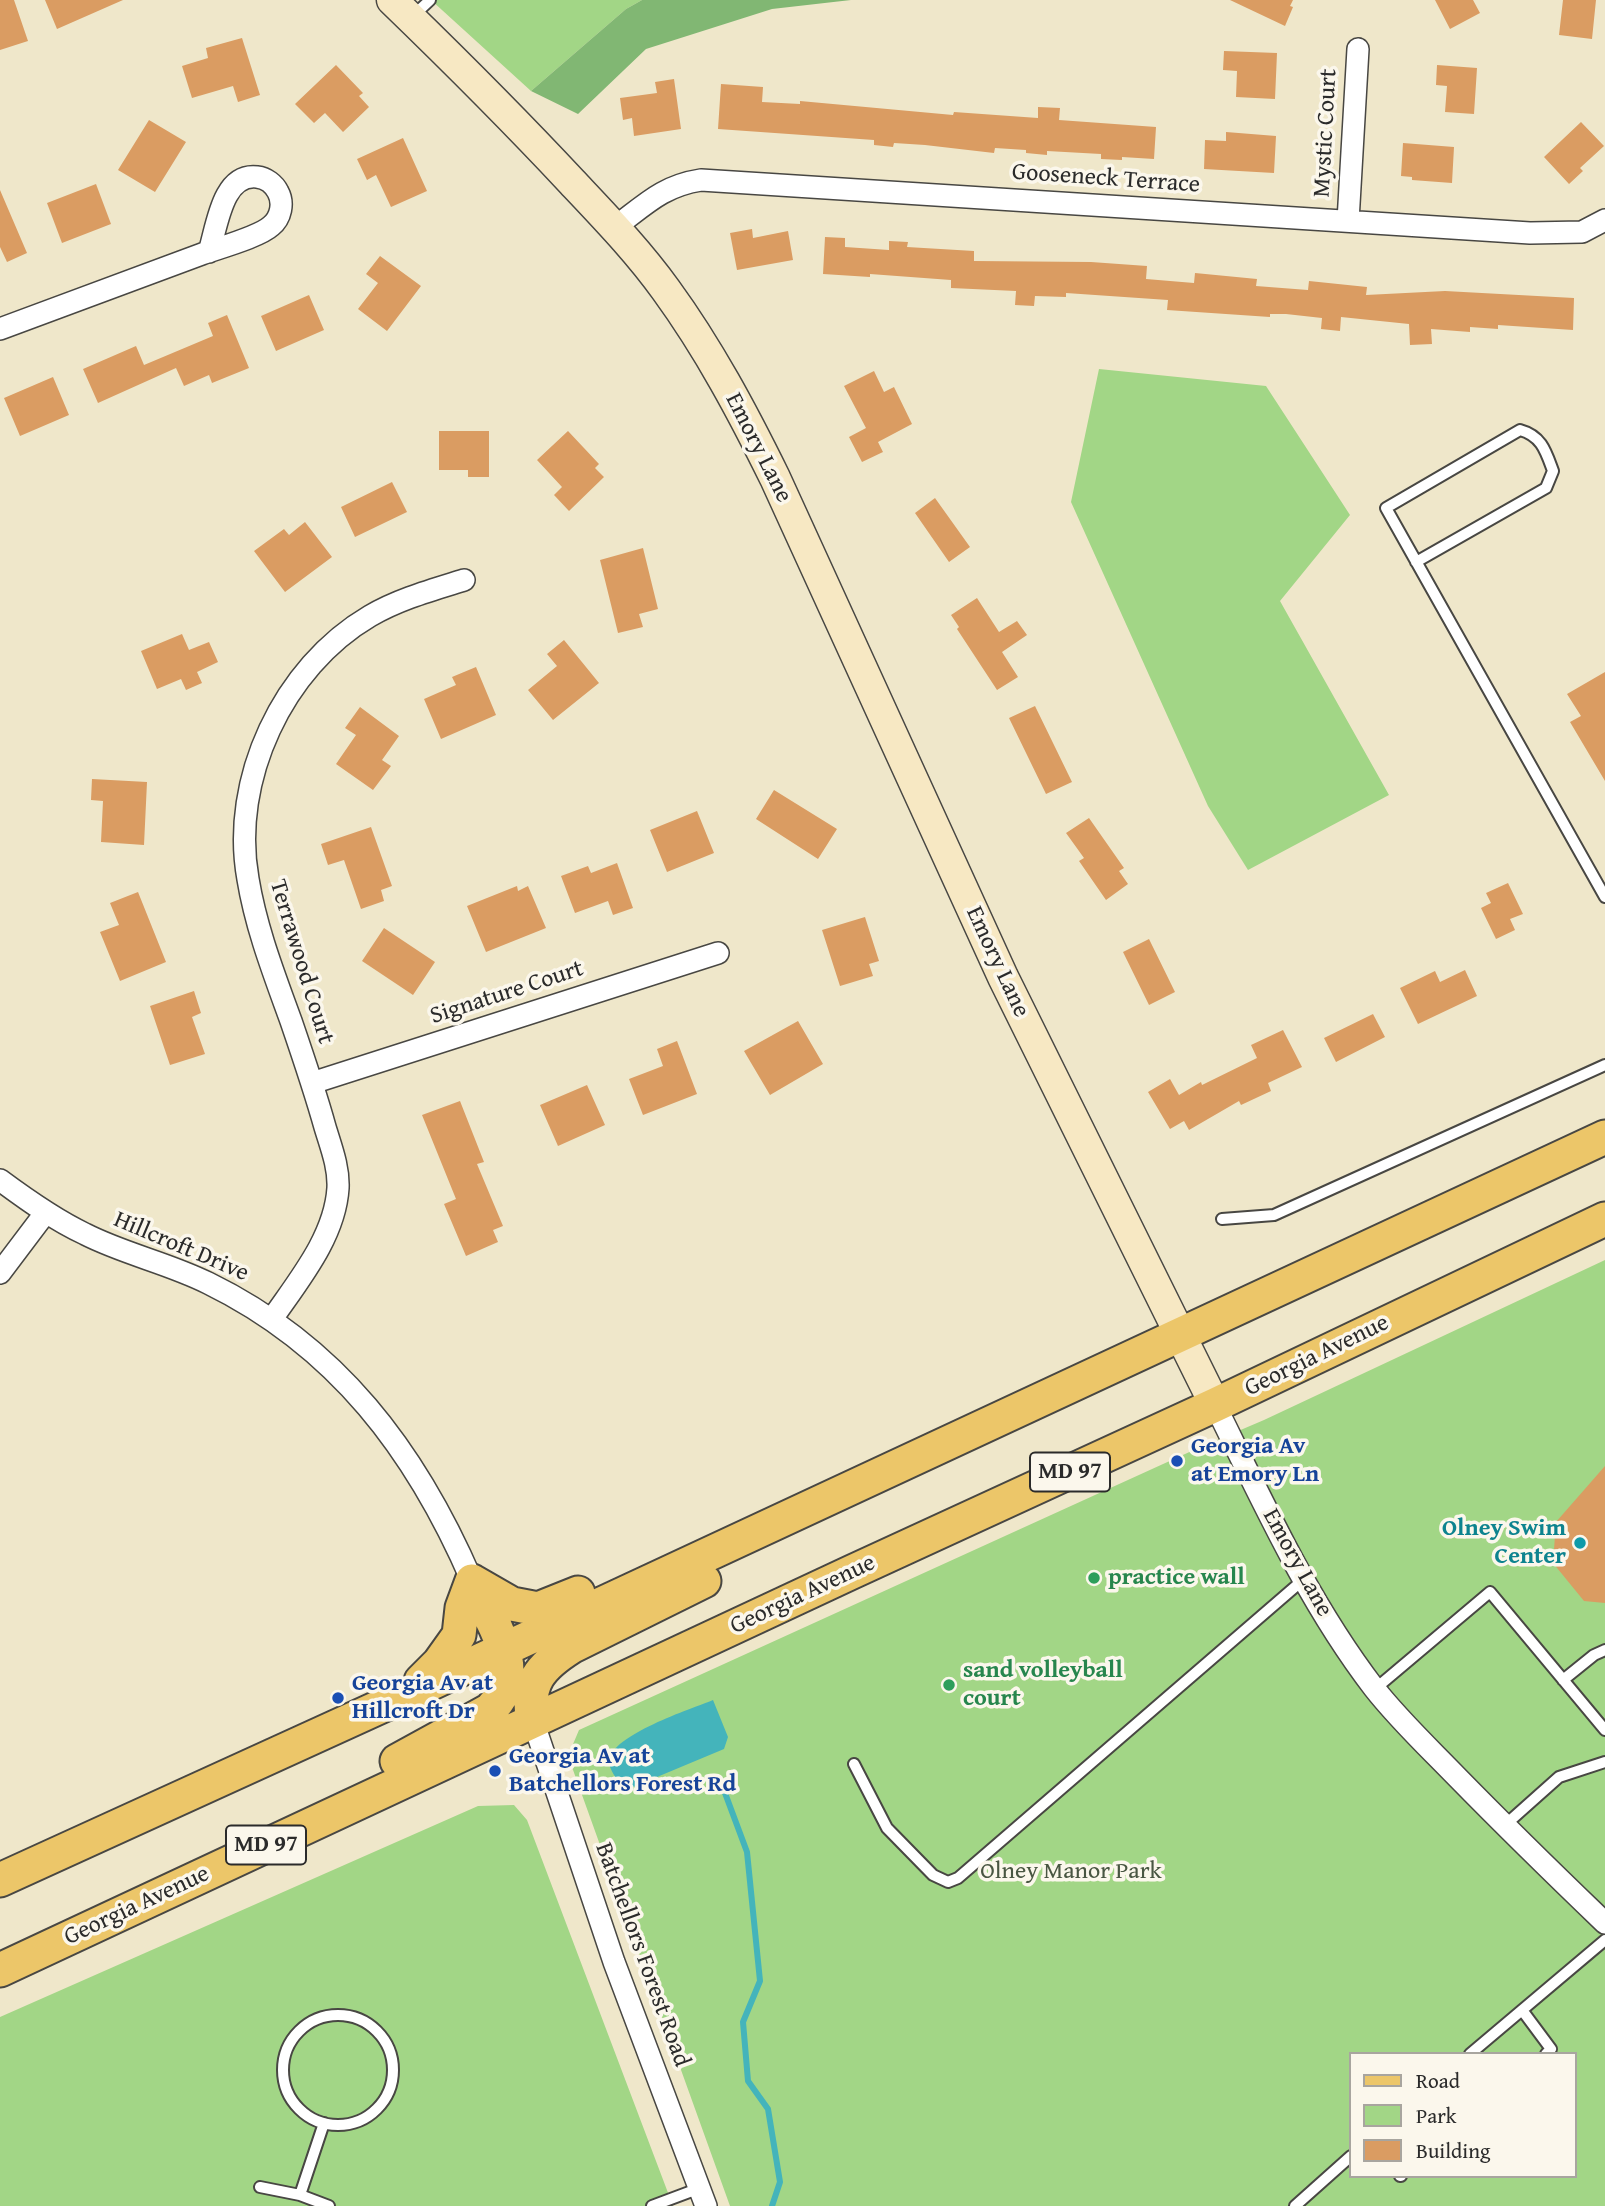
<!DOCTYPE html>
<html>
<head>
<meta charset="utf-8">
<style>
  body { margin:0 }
  #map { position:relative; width:1605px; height:2206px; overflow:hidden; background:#efe7ca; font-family:"Gentium Book Plus",serif }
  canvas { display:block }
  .legend { position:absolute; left:1349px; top:2052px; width:228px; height:126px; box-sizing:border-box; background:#fbf7ec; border:2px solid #a8a59f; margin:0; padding:9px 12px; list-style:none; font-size:21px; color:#2b2b2b }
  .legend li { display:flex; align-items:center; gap:14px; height:35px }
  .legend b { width:35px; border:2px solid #a8a59f }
</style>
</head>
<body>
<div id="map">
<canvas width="1605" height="2206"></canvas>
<ul class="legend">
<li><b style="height:9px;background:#ecc669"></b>Road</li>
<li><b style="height:19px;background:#a2d686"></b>Park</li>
<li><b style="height:19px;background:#da9c62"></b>Building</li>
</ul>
</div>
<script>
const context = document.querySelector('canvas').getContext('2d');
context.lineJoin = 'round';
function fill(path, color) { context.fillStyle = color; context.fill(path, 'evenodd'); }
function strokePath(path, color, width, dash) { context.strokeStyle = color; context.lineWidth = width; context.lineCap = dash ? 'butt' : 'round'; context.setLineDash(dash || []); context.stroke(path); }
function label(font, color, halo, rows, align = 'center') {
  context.font = font + ' "Gentium Book Plus",serif'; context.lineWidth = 7; context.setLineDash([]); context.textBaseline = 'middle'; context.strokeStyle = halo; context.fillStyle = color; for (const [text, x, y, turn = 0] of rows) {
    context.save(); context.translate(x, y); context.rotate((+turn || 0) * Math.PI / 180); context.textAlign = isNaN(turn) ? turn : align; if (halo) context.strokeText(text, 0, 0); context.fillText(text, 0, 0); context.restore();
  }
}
const green = new Path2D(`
  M431,0h211l-16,9 -95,82z
  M1099,369l167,17 84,129 -70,86 109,194 -141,75 -40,-64 -137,-304z
  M1605,1260v946h-875l-162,-450 11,-26 617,-281 68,-29zM1351,2054h224v122h-224z
  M514,1805l13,15 146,386h-673v-189l478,-211z`);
const forest = new Path2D(`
  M642,0h209l-79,9 -126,40 -68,65 -47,-23 95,-82z`);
const water = new Path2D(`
  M713,1700l15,37 -4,12 -91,38 -12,-2c-5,-7 -12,-16 -12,-24 2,-26 82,-52 104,-61z`);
const stream = new Path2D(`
  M725,1793l22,59 13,129 -17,41 5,59 20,28 12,73 -8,24`);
const building = new Path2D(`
  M0,0h14l14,41 -28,9z
  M45,0h78l-66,29z
  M1230,0h63l-3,6 3,1 -8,19z
  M1435,0h38l7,13 -30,16z
  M1563,0h33l-4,39 -33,-4z
  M242,38l18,57 -22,7 -5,-16 -41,12 -10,-32 26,-8 -2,-10z
  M1224,51l53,2 -2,46 -39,-2 1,-26 -14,-1z
  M336,65l27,28 -4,3 10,11 -26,25 -18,-19 -11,10 -19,-19z
  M1437,65l40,3 -3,46 -29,-2 2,-26 -11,-1z
  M674,79l7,50 -47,7 -2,-18 -9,2 -3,-22 37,-5 -2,-11z
  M721,84l42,3 -1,15 38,2v-3l153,14 1,-3 84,6v-11l22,1 -1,12 97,7 -2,32 -32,-2v3l-21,-1v-5l-54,-3v4l-21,-2v-3l-31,-2 -1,5 -69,-8 -31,-2 -1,4 -19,-2v-5l-156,-11z
  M149,120l37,22 -31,50 -37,-22z
  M1581,122l23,24 -24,22 3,3 -14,13 -25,-27z
  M1226,132l50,4 -2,37 -70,-4 1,-29 21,1z
  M403,138l24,53 -36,16 -15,-32 -9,5 -10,-21z
  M1403,143l51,4 -2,36 -40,-3v-3l-11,-1z
  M96,184l15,40 -49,19 -15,-40z
  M0,190l27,63 -20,9 -7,-15z
  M752,229l1,9 35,-7 5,29 -56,10 -7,-37z
  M825,237l20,1v9l44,3v-9l19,1 -1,5 67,4v10l117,1 56,4 -1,13 48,4 1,-10 62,6 -1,7 52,4 1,-9 58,6 -1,8 79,-4 129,7 -1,32 -75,-5v4l-28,-2v5l-39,-3 1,15 -22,1 -1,-21 -68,-7 -1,14 -19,-2 1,-11 -36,-4h-16v3l-103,-7 1,-10 -102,-7v4l-31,-1 -1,10 -19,-1 1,-14 -65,-3v-8l-81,-6v3l-47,-3z
  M380,256l41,30 -34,45 -29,-22 20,-26 -12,-9z
  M309,295l15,35 -48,21 -15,-35z
  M227,315l22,53 -37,15 -3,-8 -25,11 -8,-18 -78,35 -15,-34 53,-23 8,19 69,-29 -5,-13z
  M874,371l10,21 10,-5 18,37 -34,18 5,10 -21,10 -13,-25 17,-9 -22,-42z
  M53,377l16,38 -49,21 -16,-38z
  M439,431h50v46h-21v-7h-29z
  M568,431l31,33 -4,4 9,9 -35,34 -15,-16 8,-8 -25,-27z
  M392,482l15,30 -52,25 -14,-30z
  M935,498l35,49 -21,15 -34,-49z
  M305,522l27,35 -47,35 -31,-41 30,-22 5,6z
  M643,548l15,61 -19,5 4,13 -25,6 -18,-73z
  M977,598l22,34 18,-11 10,14 -25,17 16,25 -21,13 -40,-61 2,-2 -8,-12z
  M182,634l7,16 20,-8 9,20 -21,10 5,11 -16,7 -5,-11 -24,10 -16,-38z
  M564,640l35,43 -46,37 -25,-30 29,-24 -10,-12z
  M476,667l20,48 -55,24 -17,-40 32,-14 -4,-8z
  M1605,672v109l-35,-59 11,-6 -14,-22z
  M1035,706l37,76 -26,12 -37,-76z
  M360,707l39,29 -17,24 9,6 -18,24 -37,-26 20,-29 -11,-7z
  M92,779l55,3 -3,63 -43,-3 2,-41 -12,-1z
  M774,790l63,39 -19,30 -62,-40z
  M697,811l17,42 -47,19 -17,-42z
  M1089,818l35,50 -5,3 9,13 -22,16 -27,-39 5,-3 -18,-25z
  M371,827l21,59 -11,4 3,11 -23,8 -17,-49 -16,5 -7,-21z
  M617,863l16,45 -20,7 -5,-14 -33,12 -14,-37 27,-10 3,7z
  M1508,883l15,31 -13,5 5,11 -19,9 -15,-31 10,-5 -5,-10z
  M517,886l1,5 10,-5 18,42 -60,24 -19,-46z
  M138,892l28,70 -46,19 -20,-49 19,-7 -9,-22z
  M865,917l14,44 -10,3 4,12 -33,10 -18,-56z
  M384,928l51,34 -22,33 -51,-34z
  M1149,939l26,53 -26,13 -26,-53z
  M1465,970l12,26 -59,28 -18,-36 35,-17 5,11z
  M194,991l7,22 -9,4 13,37 -35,11 -20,-59z
  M1373,1014l12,23 -49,25 -12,-24z
  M798,1021l25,43 -53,31 -26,-44z
  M1283,1030l19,37 -34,16 3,8 -30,14 -2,-4 -50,29 -5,-9 -14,8 -22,-37 22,-13 9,16 22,-13 1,3 55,-27 -6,-13z
  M677,1041l20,53 -54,21 -14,-36 34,-13 -6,-17z
  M587,1085l18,40 -47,21 -18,-41z
  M460,1101l24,61 -7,2 26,62 -10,4 5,12 -32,14 -22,-52 12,-5 -34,-84z
  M1605,1466v137l-21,-2 -31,-38 3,-41z`);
const lane = new Path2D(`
  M413,16l17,-16
  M1416,562l130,-74 7,-17c-7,-19 -11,-35 -33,-41l-134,78 219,389
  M1222,1219l52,-4 331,-150
  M1563,1680l31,-25 11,-5
  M1375,1689l115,-97 115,138
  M854,1764l33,64 46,47 15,7 10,-4 345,-298
  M1504,1826l55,-49 46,-15
  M1522,2010l29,39 -5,5
  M283 2070a55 55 0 1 1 110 0a55 55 0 1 1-110 0Z
  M1470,2054l135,-114
  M1400,2176h1
  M260,2187l40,8 29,11
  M300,2195l24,-72
  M652,2206l48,-18
  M1295,2206l56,-50`);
const street = new Path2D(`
  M1348,221l10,-172
  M614,228c31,-23 48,-42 87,-48l829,53 52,-1 23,-12
  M0,329c67,-25 134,-50 202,-75 16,-6 57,-17 69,-28 10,-8 13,-23 7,-34 -4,-8 -12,-14 -21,-15 -35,-4 -40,50 -48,75
  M312,1083l406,-130
  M0,1180c27,20 55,40 85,54 39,20 83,29 123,49 129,63 208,168 264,298
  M0,1273l46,-61
  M272,1319c26,-38 63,-82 66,-131 1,-21 -7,-41 -13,-61 -10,-36 -22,-71 -34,-106 -17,-47 -35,-93 -43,-142 -18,-99 35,-212 122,-263 29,-17 62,-26 94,-36
  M1215,1405c48,97 93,197 159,283 25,32 55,60 83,89 49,50 98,98 148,146
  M533,1721l81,241 92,244`);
const secondary = new Path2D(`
  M392,0c61,59 122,120 180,182 32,34 66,69 94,108 43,59 77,123 109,188l228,499 212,428`);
const primary = new Path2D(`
  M472,1581l40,23 26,5 40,-16
  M421,1681l18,-18 20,-28 3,-27 10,-27
  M533,1721c-8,-38 8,-55 38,-74l133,-66
  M397,1761l93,-51c39,-38 1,-89 -18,-129
  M0,1880l408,-186 1197,-557
  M0,1970l852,-398 363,-167 390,-186`);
const markers = [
  [1177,1461,7,"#1a4fb4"],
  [1580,1543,7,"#0f9aa8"],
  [1094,1578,7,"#2e9e5b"],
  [949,1685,7,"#2e9e5b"],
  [338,1698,7,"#1a4fb4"],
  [495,1771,7,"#1a4fb4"]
];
const shields = [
  [1070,1472,80],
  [266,1845,80]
];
const shieldNames = [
  ["MD 97",1070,1472],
  ["MD 97",266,1845]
];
const streetNames = [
  ["Mystic Court",1326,133,-87],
  ["Gooseneck Terrace",1106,179,4],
  ["Emory Lane",758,448,63],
  ["Terrawood Court",301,962,73],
  ["Emory Lane",997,962,65],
  ["Signature Court",507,993,-18],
  ["Hillcroft Drive",181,1247,23],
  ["Georgia Avenue",1317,1356,-26],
  ["Emory Lane",1297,1563,61],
  ["Georgia Avenue",803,1595,-25],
  ["Georgia Avenue",137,1906,-25],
  ["Batchellors Forest Road",642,1955,70]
];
const transitNames = [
  ["Georgia Av",1191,1447],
  ["at Emory Ln",1191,1475],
  ["Georgia Av at",352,1684],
  ["Hillcroft Dr",352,1712],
  ["Georgia Av at",509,1757],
  ["Batchellors Forest Rd",509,1785]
];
const cultureNames = [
  ["Olney Swim",1566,1529],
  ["Center",1566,1557]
];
const leisureNames = [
  ["practice wall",1108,1578],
  ["sand volleyball",963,1671],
  ["court",963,1699]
];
const parkNames = [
  ["Olney Manor Park",1071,1872]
];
fill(green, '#a2d686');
fill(forest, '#81b773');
fill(water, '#44b4bb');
strokePath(stream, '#44b4bb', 6);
fill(building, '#da9c62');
strokePath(lane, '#484743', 14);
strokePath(street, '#484743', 24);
strokePath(secondary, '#484743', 33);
strokePath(primary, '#484743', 37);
strokePath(lane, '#fff', 10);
strokePath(street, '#fff', 21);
strokePath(secondary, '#f7e8c3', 30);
strokePath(primary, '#ecc669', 33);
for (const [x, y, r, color] of markers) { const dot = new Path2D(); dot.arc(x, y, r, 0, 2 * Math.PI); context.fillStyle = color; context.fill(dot); strokePath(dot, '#fbf7ec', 2.5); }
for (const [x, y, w] of shields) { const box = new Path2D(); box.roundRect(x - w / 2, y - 19.5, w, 39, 5); context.fillStyle = '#fbf7ec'; context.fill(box); strokePath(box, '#2b2b2b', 2); }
label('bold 23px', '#2b2b2b', null, shieldNames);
label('24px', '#2b2b2b', '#fbf7ec', streetNames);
label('bold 24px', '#164399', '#fbf7ec', transitNames, 'left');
label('bold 24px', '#0d838f', '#fbf7ec', cultureNames, 'right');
label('bold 24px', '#27864d', '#fbf7ec', leisureNames, 'left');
label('24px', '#495642', '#fbf7ec', parkNames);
</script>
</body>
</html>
